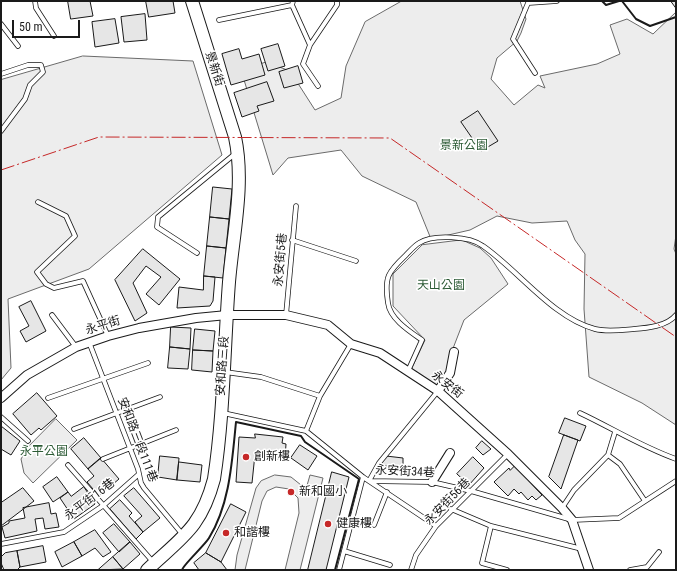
<!DOCTYPE html>
<html>
<head>
<meta charset="utf-8">
<style>
  body { margin:0 }
  #map { position:relative; width:677px; height:571px; overflow:hidden; background:#fff; font-family:"Roboto Condensed",sans-serif }
  canvas { display:block }
  .frame { position:absolute; inset:0; border:2px solid #1a1a1a; pointer-events:none }
  .scale { position:absolute; left:12px; top:20px; width:68px; height:18px; box-sizing:border-box; border:2px solid #1a1a1a; border-top:0; padding-left:5px; font-size:12px; line-height:14px; white-space:nowrap; color:#1a1a1a; -webkit-text-stroke:3px #fff; paint-order:stroke }
</style>
</head>
<body>
<div id="map">
<canvas width="677" height="571"></canvas>
<div class="frame"></div>
<div class="scale">50 m</div>
</div>
<script>
const context = document.querySelector('canvas').getContext('2d');
context.lineJoin = 'round';
function fill(path, color) { context.fillStyle = color; context.fill(path, 'evenodd'); }
function strokePath(path, color, width, dash) { context.strokeStyle = color; context.lineWidth = width; context.lineCap = dash ? 'butt' : 'round'; context.setLineDash(dash || []); context.stroke(path); }
function label(font, color, halo, rows, align = 'center') {
  context.font = font + ' "Roboto Condensed","Noto Sans TC",sans-serif'; context.lineWidth = 3; context.setLineDash([]); context.textBaseline = 'middle'; context.strokeStyle = halo; context.fillStyle = color; for (const [text, x, y, turn = 0] of rows) {
    context.save(); context.translate(x, y); context.rotate((+turn || 0) * Math.PI / 180); context.textAlign = isNaN(turn) ? turn : align; if (halo) context.strokeText(text, 0, 0); context.fillText(text, 0, 0); context.restore();
  }
}
const built = new Path2D(`
  M402,1h118l6,18 -5,14 -4,8 -20,17 -6,21 23,26 24,-20 7,3 -5,-12 57,-12 23,-10 -10,-29 17,-6 26,15 23,-22v223l-2,14 2,5v171l-34,-22 -53,-26 -5,-68 1,-55 -10,-14 -8,-19 -35,2 -35,-7 -27,14 -39,9 -15,-37 -54,-26 -21,-26 -53,8 -15,17 -32,-105 25,-8 24,9 25,39 26,-12 5,-32 19,-44z
  M83,56l110,5 29,94 -133,114 -81,30 3,69 -10,12v-300z
  M462,240l18,8 11,10 17,26 -44,36 -12,31 -1,16 -15,20 -25,-17 14,-30 -32,-34v-32l29,-29z
  M56,419l21,21 -44,43 -9,-10 -3,-14 8,-13z
  M275,475l16,2 15,12 4,-14 13,3 -23,92h-15l14,-57 -1,-15 -9,-9 -13,-2 -9,4 -5,10 -17,69h-10l2,-15 19,-67 5,-7z`);
const building = new Path2D(`
  M68,1h22l3,15 -22,3z
  M146,1h27l2,12 -26,4z
  M671,1h5v7z
  M145,14l2,26 -23,2 -3,-25z
  M115,19l4,24 -24,4 -3,-25z
  M278,44l7,22 -17,5 -7,-22z
  M239,49l3,10 17,-5 6,21 -34,10 -9,-31z
  M298,66l5,17 -19,5 -5,-16z
  M267,82l7,19 -17,5 2,5 -17,6 -8,-24z
  M478,111l20,30 -17,10 -20,-29z
  M213,187l19,2 -3,30 -19,-2z
  M210,217l19,2 -3,29 -19,-2z
  M207,246l19,2 -3,30 -19,-2z
  M143,249l37,30 -21,26 -13,-11 15,-17 -15,-11 -13,17 14,30 -12,8 -20,-41z
  M204,276l11,1 -2,24 -3,5 -33,2 2,-21 24,3z
  M31,301l15,30 -20,11 -6,-11 9,-5 -10,-19z
  M171,327l20,1 -1,21 -20,-2z
  M195,329l20,2 -2,20 -20,-1z
  M170,347l20,2 -2,20 -20,-1z
  M193,350l20,1 -1,21 -20,-2z
  M37,393l20,23 -16,14 -2,-2 -8,7 -18,-21z
  M565,418l21,8 -6,15 -21,-8z
  M1,426l19,15 -9,14 -10,-6z
  M255,434l28,3 -1,6 4,1 -1,15h-10v-3l-20,-2 -3,29 -16,-1 3,-45 16,1z
  M564,435l14,5 -17,49 -12,-12z
  M84,438l17,20 -13,11 -17,-20z
  M482,441l9,8 -8,6 -7,-7z
  M300,445l17,11 -9,14 -17,-12z
  M160,456l19,2 -2,22 -19,-3z
  M386,456l17,2v11l-24,-4z
  M473,457l11,11 -15,17 -12,-11z
  M101,458l18,21 -20,17 -12,-14 7,-6 -6,-7z
  M179,462l23,3 -2,17 -23,-2z
  M515,466l27,29 -6,5 -4,-4 -4,4 -7,-8 -2,2 -5,-5 -6,7 -14,-14 15,-14 1,2z
  M332,472l17,5 -23,93h-18z
  M57,477l11,15 -15,10 -10,-15z
  M84,487l11,17 -21,15 -14,-21 8,-6 3,4z
  M23,488l11,13 -33,25v-23z
  M134,488l26,30 -17,14 -8,-10 7,-6 -18,-20z
  M120,500l12,13 -3,3 14,16 -7,7 -26,-30z
  M49,503l2,11 5,-1 3,14 -14,2 -2,-11 -8,1 2,12 -32,7 -3,-11 7,-4v-2l16,-3 -2,-10z
  M231,504l15,8 -25,50 -15,-9z
  M114,524l16,18 -11,10 -16,-19z
  M95,530l16,22 -8,5 -8,-9 -13,8 -8,-14z
  M74,542l8,14 -20,11 -7,-15z
  M130,542l10,12 -17,15 -10,-12z
  M43,546l3,16 -26,5 -3,-16z
  M17,551l3,16 -3,3h-13l-3,-7v-6l4,-4z
  M206,553l15,9 6,8h-28l-5,-7z
  M113,557l10,12 -25,1z`);
const lane = new Path2D(`
  M35,1l1,7 18,28
  M293,1l-1,4 18,40 -7,19 15,22
  M528,3l-15,36 22,34
  M528,3l29,-2
  M219,20l73,-15
  M1,24l17,22
  M310,45l27,-40v-4
  M1,74l27,-9h13l2,7 -13,13 -5,14 -24,32
  M38,202l28,14 9,20 -38,36 9,12 8,4 29,-7 25,55
  M292,240l64,21
  M197,253l-40,-26 1,-10 78,-64
  M52,315l24,32
  M286,315l10,-109
  M89,342l49,127 3,14 3,5 39,47
  M408,371l14,-31c-13,-9 -32,-21 -34,-37 -4,-26 0,-31 18,-48 4,-4 8,-9 13,-12 14,-9 51,-7 64,3 35,24 70,72 112,83 12,3 27,1 39,0 14,-1 33,-3 42,-14
  M225,372l36,5 59,19
  M48,398l100,-35
  M223,413l83,18 57,46 73,49
  M580,413c32,15 62,34 96,46
  M1,417l27,24
  M74,429l86,-32
  M306,431l14,-35 31,-52
  M608,455l12,9 25,37
  M103,459l73,-29
  M68,465l86,98
  M369,481l63,1 39,9 101,29 47,-2 57,-37
  M369,481l10,-18 59,-72
  M562,508l12,-18 34,-35 7,-23
  M451,509l40,17 -9,37 25,7
  M374,525l13,-33
  M491,526l91,23
  M1,544l63,-12 40,-27 35,-31
  M344,551l46,14
  M339,570l24,-93
  M411,570l5,-15 20,-29 72,-72
  M630,570l17,-3 12,-15`);
const street = new Path2D(`
  M438,391l12,-18 4,-21
  M1,398l26,-23 49,-28 32,-11 31,-8 57,-10 31,-3h59l42,10 23,19 29,9 58,38 70,63 54,54 10,12 17,50
  M432,482l18,-29`);
const secondary = new Path2D(`
  M147,570c35,-33 54,-42 67,-91 10,-65 10,-132 15,-197 4,-48 16,-98 6,-145l-43,-136`);
const wall = new Path2D(`
  M602,1l4,4 13,-4
  M622,1l14,18 14,7 26,-9
  M676,246v1
  M182,570c1,-5 22,-24 27,-32 21,-34 23,-77 27,-116l65,14 4,6 54,37 -24,91`);
const power = new Path2D(`
  M1,170l98,-33 291,1 286,199`);
const markers = [
  [246,457,4,"#c62828"],
  [291,492,4,"#c62828"],
  [328,524,4,"#c62828"],
  [226,533,4,"#c62828"]
];
const streetNames = [
  ["景新街",214,69,72],
  ["永安街5巷",281,260,-85],
  ["永平街",103,326,-17],
  ["安和路三段",223,366,-86],
  ["永安街",447,385,38],
  ["安和路三段111巷",137,440,69],
  ["永安街34巷",405,472,3],
  ["永平街16巷",90,500,-37],
  ["永安街56巷",448,502,-46]
];
const parkNames = [
  ["景新公園",464,146],
  ["天山公園",441,286],
  ["永平公園",44,452]
];
const poiNames = [
  ["創新樓",254,457],
  ["新和國小",299,492],
  ["健康樓",336,524],
  ["和諧樓",234,533]
];
fill(built, '#ededed');
strokePath(built, '#6a6a6a', 1);
fill(building, '#e6e6e6');
strokePath(building, '#1a1a1a', 1);
strokePath(lane, '#1a1a1a', 5.5);
strokePath(street, '#1a1a1a', 10);
strokePath(secondary, '#1a1a1a', 14);
strokePath(lane, '#fff', 4);
strokePath(street, '#fff', 8);
strokePath(secondary, '#fff', 12);
strokePath(wall, '#1a1a1a', 2);
strokePath(power, '#c62828', 1, [14, 3, 2, 3]);
for (const [x, y, r, color] of markers) { const dot = new Path2D(); dot.arc(x, y, r, 0, 2 * Math.PI); context.fillStyle = color; context.fill(dot); strokePath(dot, '#fff', 1.5); }
label('12px', '#1a1a1a', '#fff', streetNames);
label('12px', '#2b5a34', '#fff', parkNames);
label('12px', '#1a1a1a', '#fff', poiNames, 'left');
</script>
</body>
</html>
